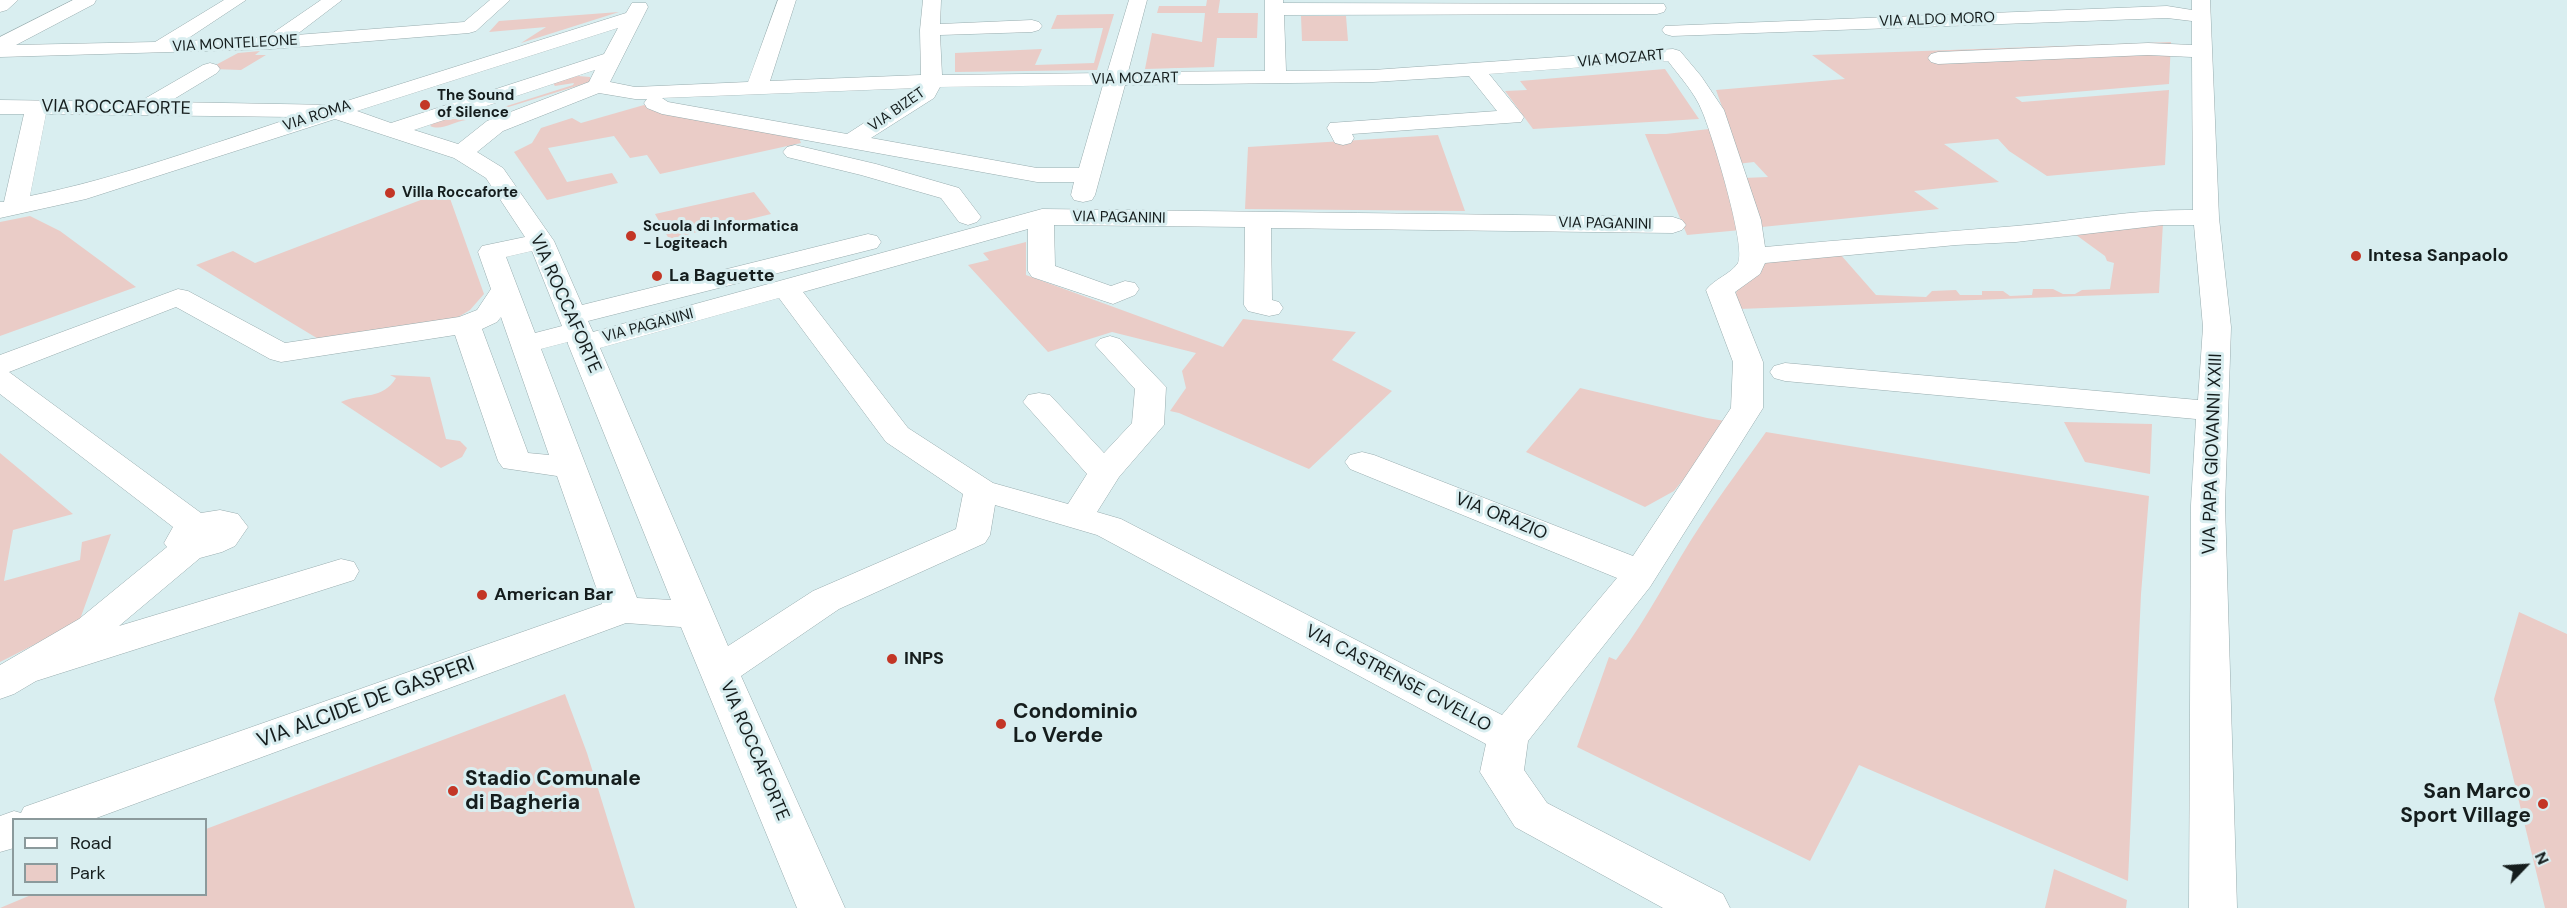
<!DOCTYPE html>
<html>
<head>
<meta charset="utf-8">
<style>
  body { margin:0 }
  #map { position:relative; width:2567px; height:908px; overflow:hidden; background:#d9eef0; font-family:"DM Sans",sans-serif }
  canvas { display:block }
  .legend { position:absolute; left:12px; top:818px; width:195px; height:78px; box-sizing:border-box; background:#d9eef0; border:2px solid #8b9a9c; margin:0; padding:8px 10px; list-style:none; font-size:18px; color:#151d1d }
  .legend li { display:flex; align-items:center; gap:12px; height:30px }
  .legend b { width:30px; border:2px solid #8b9a9c }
  .north { position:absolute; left:2495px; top:836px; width:60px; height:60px; -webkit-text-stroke:4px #d9eef0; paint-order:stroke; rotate:65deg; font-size:16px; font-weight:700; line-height:24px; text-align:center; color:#151d1d }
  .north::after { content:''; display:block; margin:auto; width:21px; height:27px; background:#151d1d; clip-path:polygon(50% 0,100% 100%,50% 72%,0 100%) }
</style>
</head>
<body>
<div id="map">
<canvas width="2567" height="908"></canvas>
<ul class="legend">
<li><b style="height:8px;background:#fff"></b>Road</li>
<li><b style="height:16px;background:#eaccc7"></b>Park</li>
</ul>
<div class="north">N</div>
</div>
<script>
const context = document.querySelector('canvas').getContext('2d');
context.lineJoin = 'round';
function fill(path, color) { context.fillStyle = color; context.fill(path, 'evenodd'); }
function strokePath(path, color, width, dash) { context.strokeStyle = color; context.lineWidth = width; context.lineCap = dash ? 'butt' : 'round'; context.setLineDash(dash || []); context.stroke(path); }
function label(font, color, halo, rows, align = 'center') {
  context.font = font + ' "DM Sans",sans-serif'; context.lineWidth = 6; context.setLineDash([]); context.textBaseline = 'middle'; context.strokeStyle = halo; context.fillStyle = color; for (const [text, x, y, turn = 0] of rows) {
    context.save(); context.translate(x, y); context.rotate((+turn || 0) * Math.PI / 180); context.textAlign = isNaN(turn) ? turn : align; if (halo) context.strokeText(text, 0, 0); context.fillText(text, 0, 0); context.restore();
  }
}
const green = new Path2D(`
  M1207,0h13l-2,13h40l-1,25h-40l-3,29 -69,2 7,-36 50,9 3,-29h-48l2,-7h47z
  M619,12l-98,31 25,-16 -57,5 10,-11z
  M1114,14l-17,56 -142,2v-19l87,-4 -7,16 59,-2 9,-35 -52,1 6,-14z
  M1301,16h45l2,25h-46z
  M2171,42l-2,42 -154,13 7,5 147,-12 -4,75 -118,11 -38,-25 -11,-12 -54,5 55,38 -85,9 25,18 -177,18 -19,-49 25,-1 -14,-15 -17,2 -8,-38 -13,-36 129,-11 -33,-24z
  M260,51l-5,4h11l-25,15 -28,-1 -1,-2 26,-14z
  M1665,69l34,50 -166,10 -28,-38 22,-1 -7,-9z
  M578,76l12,1v5l-124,38c-13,2 -24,11 -36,6l7,-6 32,-2 104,-33 1,-2 -19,3 -3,-4z
  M644,105l155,33 2,5 -141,31 -13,-19 -17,3 -16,-22 -66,12 19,34 45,-9 6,10 -71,17 -33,-48 18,-9 9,-15 31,-10 9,5z
  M1709,129l17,37 15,64 -54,5 -42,-101h21z
  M1438,135l27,76 -220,-2 3,-62z
  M447,190l37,104 -14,16 -15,9 -135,21 -124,-75 37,-14 22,12z
  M754,192l17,22 -102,25 -14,-25z
  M30,216l30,15 76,56 -136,49v-114z
  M2163,223l-4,70 -420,16 -4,-8 2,-14 33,-27 70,-6 36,41 50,2 6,-6 24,-1 4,5h22v-4h21l7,5 22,-1 1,-6h20l10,5h12l7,-4 28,-1 4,-26 -7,-2 -2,-5 -33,-24z
  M1026,242v33l197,72 20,-28 113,13 -24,28 60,31 -83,78 -130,-56 -9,-2 16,-23 -4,-17 14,-18 -84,-21 -64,20 -80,-87 21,-5 -6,-7z
  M390,375l40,2 16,62 14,2 7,7 -5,9 -21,11 -100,-66c20,-9 42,-2 55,-24z
  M1580,388l127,30 18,3 -16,27 -35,43 -29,16 -119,-55z
  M2064,422l88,2 -2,50 -65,-12z
  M1766,432l383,64 -8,98 -13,287 -269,-116 -49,96 -233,-114 32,-90 7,3c33,-43 56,-92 86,-137 20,-31 43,-61 64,-91z
  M0,453l73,61 -60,16 -9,51 76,-21 2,-18 29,-8 -32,88 -79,40z
  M2519,612l48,22v274h-22l-51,-209z
  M565,694l22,59 48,155h-635l31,-13 175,-1v-65z
  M2054,869l73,31 -1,8h-81z`);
const minor = new Path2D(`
  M0,0h18l-11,10 -7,2z
  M73,0h23l-2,4 -78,41 139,-3 69,-42h22l-62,41 83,-4 54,-37h21l-46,35 168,-13 26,-22h20l-34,31 -7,2 -198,16 -271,8v-20z
  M778,0h18l-26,81 151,-6 -1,-45 3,-30h18l-1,24 92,-4 7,2 3,4 -3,4 -7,2 -92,3 2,40 165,-2 22,-73h18l-19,72 137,-1v-71h18v3l381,1 2,4 -2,4 -7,2 -373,1 2,56 87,-1 300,-21 7,2 21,25 23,34 37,110 4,27c84,-8 167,-14 251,-21 59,-5 118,-17 177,-16l-1,-153 -44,-2 -210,9 -7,-2 -3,-4 3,-4 7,-2 210,-9 44,2v-24l-25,-3 -495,18 -7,-2 -3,-4 3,-4 502,-20 25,4v-10h18l9,218 12,109 -6,178 12,403h-48l2,-403 5,-86 -411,-38 -11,-3 -4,-6 4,-6 11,-3 413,37 5,-73 -9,-102h-31l-147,17 -60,3 -191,18 -5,11 -25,18 28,70v46l-113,179 -122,154 -4,29 23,33 176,91 7,14h-67l-148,-81 -35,-55 6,-28 -389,-209 -102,-30 -5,30 -5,8 -146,66 -98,67 104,232h-48l-116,-281 -55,-4 -535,197h-77v28l-14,4v-36l14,-5 7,2 3,-6 578,-203 -45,-128 -54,-8 -5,-7 -43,-126 -174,27 -11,-3 -94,-52 -167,65 192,141 19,-3 18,4 10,13 -13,19 -13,6 -22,6 -81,68 222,-67 13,3 5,9 -5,9 -318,101 -22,13 -14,5v-34l79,-46 88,-72 -3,-4 9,-16 -173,-133v-39l178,-66 10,2 97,52 174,-26 18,-7 14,-21 -13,-37 4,-6 43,-9 -39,-59 -32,-20 -119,-39 -249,80 -86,19v-16h4l20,-88h-24v-14l139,2 64,-37 7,-2 7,2 3,4 -3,4 -48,29 165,3 292,-92 6,-10h14l2,4 -38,75 25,5 113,-5zM618,28l-14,26 -213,69 -34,-12zM1668,61c12,16 27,32 34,50 9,20 45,137 36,152 -7,11 -24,16 -32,27l27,72 -2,46 -98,148 -259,-101 -12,-3 -12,3 -5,7 5,7 267,109 -115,137 -381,-196 -24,-7 22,-35 45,-52 2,-38 -46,-48 -10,-3 -10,3 -5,6 40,44 -3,34 -28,30 -54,-58 -11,-2 -11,2 -5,7 64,72 -19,30 -75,-21 -85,-55 -105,-136 225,-63v42l4,6 81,27 22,-9 4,-6 -4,-6 -10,-2 -14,5 -56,-20 -1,-41 191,2 -1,78 4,6 21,5 10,-2 4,-6 -4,-6 -7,-2 -1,-72 402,5 9,-3 4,-5 -4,-5 -9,-3 -631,-8 -449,123 -5,-11 289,-73 4,-6 -4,-6 -9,-2 -286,71 -28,-64 -51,-73 -26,-16 26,-21 96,-38 36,6h12l-3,4 3,5 15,6 375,68h37l-3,13 3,5 9,2 9,-2 3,-5 30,-110 248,-3 96,-6 28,35 -167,12 -3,5 8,15 8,2 8,-2 3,-5 -2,-4 169,-12 3,-5 -35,-43zM595,70l-6,12 -102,39 -29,23 -44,-14zM1103,85l-24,83h-42l-166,-30 63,-40 6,-11zM918,88l-71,46 -179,-32 -6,-4zM46,114l249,3c-88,28 -175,61 -265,79zM532,251l30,75 -27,7 -29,-76zM779,298l107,144 77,52 -7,35 -143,62 -85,55 -128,-298zM501,317l48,138 -21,-2 -46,-124 15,-7zM568,342v2l103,256 -34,-2 -96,-249z
  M795,145l81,19 83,24 22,29 -4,5 -9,3 -9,-3 -18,-24 -80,-23 -74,-18 -4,-5 4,-5z`);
const markers = [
  [425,105,6,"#c33626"],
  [390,193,6,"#c33626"],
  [631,236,6,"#c33626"],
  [2356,256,6,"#c33626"],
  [657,276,6,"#c33626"],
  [482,595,6,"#c33626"],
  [892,659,6,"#c33626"],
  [1001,724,6,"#c33626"],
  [453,791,6,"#c33626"],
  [2543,804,6,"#c33626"]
];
const farStreetnames = [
  ["VIA ALDO MORO",1937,20,-2],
  ["VIA MONTELEONE",235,44,-3],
  ["VIA MOZART",1621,59,-5],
  ["VIA MOZART",1135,79,-1],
  ["VIA BIZET",897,110,-35],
  ["VIA ROMA",317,116,-18],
  ["VIA PAGANINI",1119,218,1],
  ["VIA PAGANINI",1605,224,1],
  ["VIA PAGANINI",648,326,-15]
];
const farPoinames = [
  ["The Sound",437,96],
  ["of Silence",437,113],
  ["Villa Roccaforte",402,193],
  ["Scuola di Informatica",643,227],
  ["- Logiteach",643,244]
];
const streetNames = [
  ["VIA ROCCAFORTE",116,108,1],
  ["VIA ROCCAFORTE",565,304,66],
  ["VIA PAPA GIOVANNI XXIII",2213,454,-88],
  ["VIA ORAZIO",1501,517,22],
  ["VIA CASTRENSE CIVELLO",1398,679,28],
  ["VIA ROCCAFORTE",754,751,67]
];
const poiNames = [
  ["Intesa Sanpaolo",2368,256],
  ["La Baguette",669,276],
  ["American Bar",494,595],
  ["INPS",904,659]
];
const nearStreetnames = [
  ["VIA ALCIDE DE GASPERI",366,703,-20]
];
const nearPoinames = [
  ["Condominio",1013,712],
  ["Lo Verde",1013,736],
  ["Stadio Comunale",465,779],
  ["di Bagheria",465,803],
  ["San Marco",2531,792,"right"],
  ["Sport Village",2531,816,"right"]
];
fill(green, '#eaccc7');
strokePath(minor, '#98acae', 1);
fill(minor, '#fff');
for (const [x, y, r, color] of markers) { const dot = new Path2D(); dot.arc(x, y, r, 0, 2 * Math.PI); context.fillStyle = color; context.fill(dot); strokePath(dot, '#d9eef0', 2); }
label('15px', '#151d1d', '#d9eef0', farStreetnames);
label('bold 15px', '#151d1d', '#d9eef0', farPoinames, 'left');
label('18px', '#151d1d', '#d9eef0', streetNames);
label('bold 18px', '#151d1d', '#d9eef0', poiNames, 'left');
label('21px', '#151d1d', '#d9eef0', nearStreetnames);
label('bold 21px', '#151d1d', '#d9eef0', nearPoinames, 'left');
</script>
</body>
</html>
